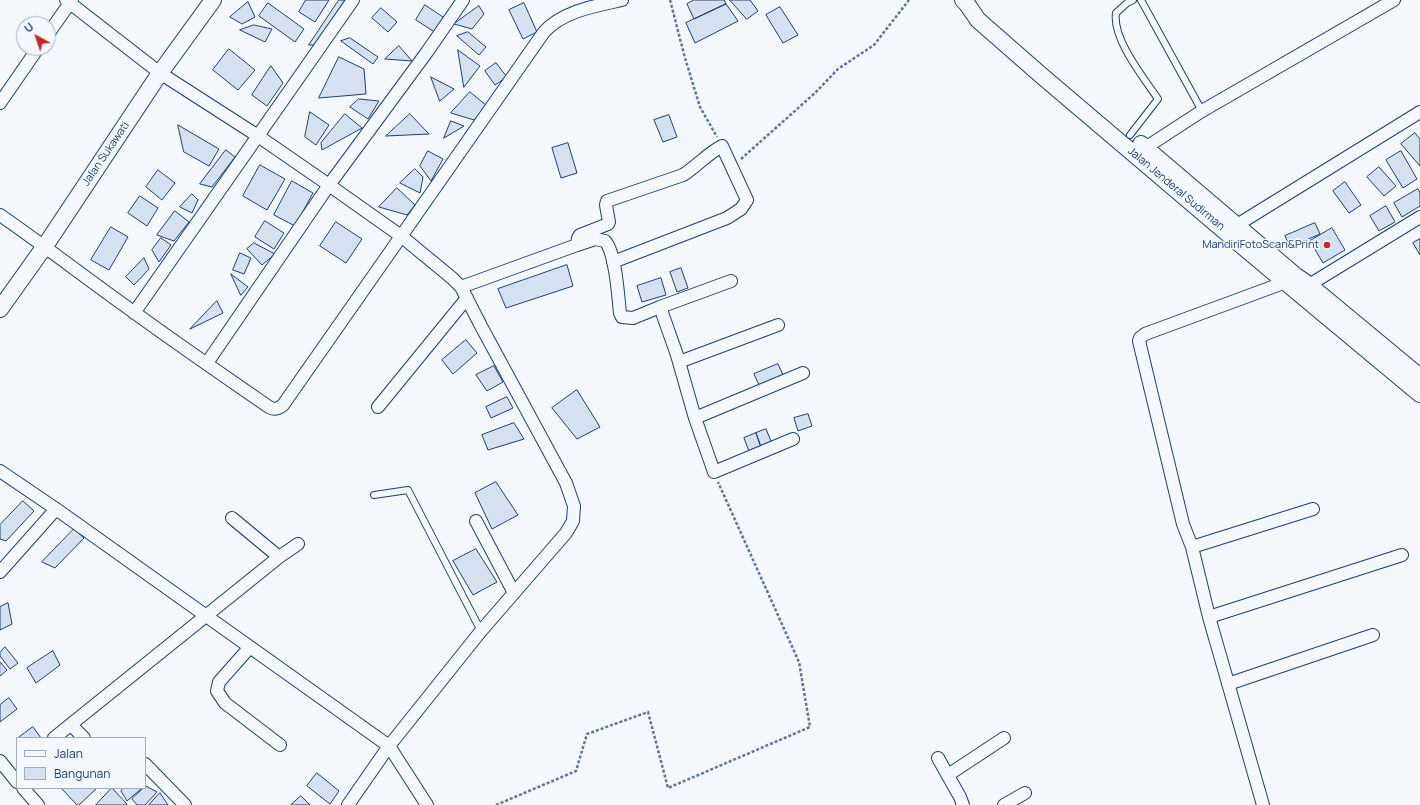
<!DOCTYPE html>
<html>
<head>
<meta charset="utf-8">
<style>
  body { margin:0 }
  #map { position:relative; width:1420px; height:805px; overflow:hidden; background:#f4f7fb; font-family:Manrope,sans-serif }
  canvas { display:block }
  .legend { position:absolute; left:16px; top:737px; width:130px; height:52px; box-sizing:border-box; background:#f4f7fb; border:1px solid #9eadc5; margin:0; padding:5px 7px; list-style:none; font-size:12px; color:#1d3f73 }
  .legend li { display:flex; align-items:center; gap:8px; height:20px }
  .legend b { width:20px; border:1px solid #9eadc5 }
  .north { position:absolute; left:16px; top:16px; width:40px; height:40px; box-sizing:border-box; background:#f4f7fb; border:1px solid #9eadc5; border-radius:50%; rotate:320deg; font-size:11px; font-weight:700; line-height:16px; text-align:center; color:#1d3f73 }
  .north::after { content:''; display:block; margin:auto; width:14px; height:18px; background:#c62828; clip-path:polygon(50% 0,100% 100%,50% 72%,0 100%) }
</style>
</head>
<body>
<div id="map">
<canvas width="1420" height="805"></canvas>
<ul class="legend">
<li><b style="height:5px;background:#f4f7fb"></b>Jalan</li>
<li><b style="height:11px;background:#d5e0f0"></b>Bangunan</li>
</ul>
<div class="north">U</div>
</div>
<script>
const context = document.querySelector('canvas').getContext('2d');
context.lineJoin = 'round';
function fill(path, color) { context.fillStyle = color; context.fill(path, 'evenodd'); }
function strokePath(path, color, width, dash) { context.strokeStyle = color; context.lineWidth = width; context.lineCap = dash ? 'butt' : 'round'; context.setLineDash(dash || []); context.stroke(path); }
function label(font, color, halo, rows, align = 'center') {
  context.font = font + ' Manrope,sans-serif'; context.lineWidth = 3; context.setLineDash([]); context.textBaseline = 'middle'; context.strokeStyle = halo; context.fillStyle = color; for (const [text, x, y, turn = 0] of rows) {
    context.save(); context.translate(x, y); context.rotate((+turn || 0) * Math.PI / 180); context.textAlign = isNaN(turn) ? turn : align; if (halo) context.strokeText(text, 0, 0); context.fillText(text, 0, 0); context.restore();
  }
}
const building = new Path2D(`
  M306,0h23l-14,22 -16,-10z
  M339,0h6l-30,45h-6z
  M694,0h30l2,4 -32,15 -7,-15z
  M730,0h20l8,11 -11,8z
  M248,2l7,15 -13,7 -12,-7z
  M268,3l36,26 -9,13 -36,-26z
  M524,3l13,29 -14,7 -14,-29z
  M726,4l12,17 -43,22 -9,-20z
  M425,5l21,14 -10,14 -20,-13z
  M479,6l5,8 -12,15 -18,-5z
  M780,7l18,28 -15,8 -17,-28z
  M381,8l16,14 -9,10 -16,-14z
  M254,25l18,4 -7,13 -25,-12z
  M468,32l18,15 -7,8 -22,-19z
  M350,38l28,19 -5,7 -32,-23z
  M399,46l13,15 -27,-2z
  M229,49l26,21 -17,20 -25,-20z
  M458,50l22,16 -16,21z
  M339,57l25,12 2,25 -47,4z
  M496,63l11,14 -12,8 -10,-14z
  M271,66l12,17 -16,23 -15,-11z
  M431,77l23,12 -14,12z
  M470,92l17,14 -13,14 -23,-7z
  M359,99l20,2 -11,18 -18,-12z
  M310,112l19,13 -13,20 -11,-8z
  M345,114l17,14 -40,22 -1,-7z
  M410,114l19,20 -43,2z
  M669,115l8,22 -14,5 -9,-22z
  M451,121l13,5 -20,12z
  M178,125l41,24 -10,17 -25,-14z
  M1415,133l5,6v27l-19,-22z
  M568,143l9,30 -16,5 -9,-30z
  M226,150l9,7 -23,30 -12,-3z
  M428,151l15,8 -12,22 -11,-15z
  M1401,151l16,28 -14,9 -17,-28z
  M260,165l25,14 -18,31 -24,-14z
  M1379,167l17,19 -12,10 -17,-19z
  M415,169l8,8 -3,16 -20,-10z
  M158,170l17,13 -13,17 -16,-13z
  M292,181l21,12 -18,33 -21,-11z
  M1345,182l16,23 -12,8 -16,-22z
  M397,188l18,17 -8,10 -28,-8z
  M1418,189l2,4v13l-18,11 -8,-14z
  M192,194l6,6 -6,13 -12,-6z
  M140,196l18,12 -11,18 -19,-13z
  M1386,206l9,16 -16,9 -9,-15z
  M175,211l14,11 -15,19 -17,-6z
  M265,221l19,12 -10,16 -19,-12z
  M336,222l26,17 -16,24 -26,-17z
  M1315,223l5,11 -30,13 -5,-11z
  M111,227l17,10 -19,33 -18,-10z
  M1332,228l13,22 -22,13 -13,-22z
  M161,238l10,7 -12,17 -7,-12z
  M1420,239v16l-7,-12z
  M254,243l21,11 -13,11 -15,-16z
  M240,253l11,5 -7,16 -11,-4z
  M144,258l5,11 -15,16 -8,-8z
  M567,265l6,21 -67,22 -8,-19z
  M681,268l7,20 -11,4 -7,-20z
  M231,274l17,13 -7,8z
  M661,278l5,17 -24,7 -5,-16z
  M217,301l6,12 -33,16z
  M466,340l11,13 -24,21 -11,-14z
  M778,364l6,13 -24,10 -6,-13z
  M494,366l9,16 -16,9 -11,-16z
  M577,390l23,37 -23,12 -25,-31z
  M507,397l6,11 -22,10 -5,-11z
  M808,414l4,12 -14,5 -4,-13z
  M514,423l10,16 -36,11 -6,-15z
  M766,429l7,17 -11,4 -6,-17z
  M756,433l6,17 -12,4 -6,-16z
  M496,482l22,33 -26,14 -17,-36z
  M23,501l11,10 -28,30 -6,-2v-14z
  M74,529l10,9 -29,30 -13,-6z
  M476,549l21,33 -24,13 -20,-34z
  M8,603l4,21 -12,6v-23z
  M5,647l13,16 -8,6 -10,-13v-3z
  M53,651l7,14 -24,18 -9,-15z
  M0,662l7,8 -7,6z
  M9,698l8,11 -17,13v-17z
  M33,727l8,11h-23z
  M317,773l22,18 -9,13 -23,-18z
  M146,786l11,6 -12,13h-8l-5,-6z
  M63,788h34l-18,17h-2l-15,-16z
  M112,788l15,16 -1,1h-30z
  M124,788h18l-15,13 -6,-10z
  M160,793l8,12h-19z
  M301,796l9,9h-19z`);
const path = new Path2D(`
  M670,0l15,58 15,49 17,30
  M741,159l74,-66 23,-24 36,-24 35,-45
  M496,805l80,-34 11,-37 61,-22 20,76 142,-61 -11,-65 -81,-180`);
const lane = new Path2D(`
  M1141,0l61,111
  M1130,135l28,-36c-14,-21 -46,-60 -42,-86l11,-10 6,-3
  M374,495l34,-5 73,141`);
const street = new Path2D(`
  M66,0l94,73 98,63 71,49 72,51 51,42 9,9 20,39 85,157 8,23 -1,15 -7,12 -85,98 -92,115 -41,59
  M48,34l24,-34
  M0,103l38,-55
  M1139,153l6,-5 57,-37 192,-111
  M0,215c46,32 90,66 135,98 44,32 89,63 134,94 5,3 9,2 14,-2l261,-373c19,-21 51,-26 78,-32
  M1237,225l183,-113
  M577,245l1,-7 2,-3 28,-11 1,-2 -3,-17 1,-4 76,-26c14,-9 24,-21 39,-29l25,54 -6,9 -14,9 -114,44
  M1309,285l111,-68
  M461,287l116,-42 18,-6 10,2c11,12 13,55 15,72l2,4 11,1 27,-11 17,48 18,63 19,54 79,-33
  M660,307l71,-26
  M134,313l219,-313
  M679,362l99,-37
  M207,363l122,-178 98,-133 36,-52
  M378,407l89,-109
  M695,418l108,-45
  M0,471l56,38 333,237 38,59
  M232,518l47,39
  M476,521l38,72
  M1192,547l121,-38
  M0,572l56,-63
  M1209,617l193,-62
  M250,647l-31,35 -2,9 8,12 55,42
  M1228,684l145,-49
  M71,725l13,13
  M54,738l225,-181 19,-13
  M938,758l22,39 3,8
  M0,761l17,21
  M145,764l40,41
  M948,775l56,-37
  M23,788l15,17
  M1004,805l21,-12
  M1263,805l-54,-188 -17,-70 -9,-23 -44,-183 1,-3 5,-4 141,-52 6,-3`);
const secondary = new Path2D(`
  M963,0l4,4 11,16 64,56 206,175 172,143
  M1141,144l155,132 13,9 111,92
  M0,309l45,-63 115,-173 53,-73`);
const markers = [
  [1327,245,4,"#c62828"]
];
const streetNames = [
  ["Jalan Sukawati",106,154,-56],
  ["Jalan Jenderal Sudirman",1176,189,40]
];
const poiNames = [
  ["MandiriFotoScan&Print",1319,245]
];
fill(building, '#d5e0f0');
strokePath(building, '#1d3f73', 1);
strokePath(lane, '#1d3f73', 8);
strokePath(street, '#1d3f73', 14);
strokePath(secondary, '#1d3f73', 18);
strokePath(path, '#5e769c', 2.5, [3, 2]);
strokePath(lane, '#f4f7fb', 6);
strokePath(street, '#f4f7fb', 12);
strokePath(secondary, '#f4f7fb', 16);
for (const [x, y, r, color] of markers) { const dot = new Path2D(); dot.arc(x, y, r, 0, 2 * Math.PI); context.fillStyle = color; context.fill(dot); strokePath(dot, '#f4f7fb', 1.5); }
label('11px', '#1d3f73', '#f4f7fb', streetNames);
label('11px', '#1d3f73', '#f4f7fb', poiNames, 'right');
</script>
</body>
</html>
